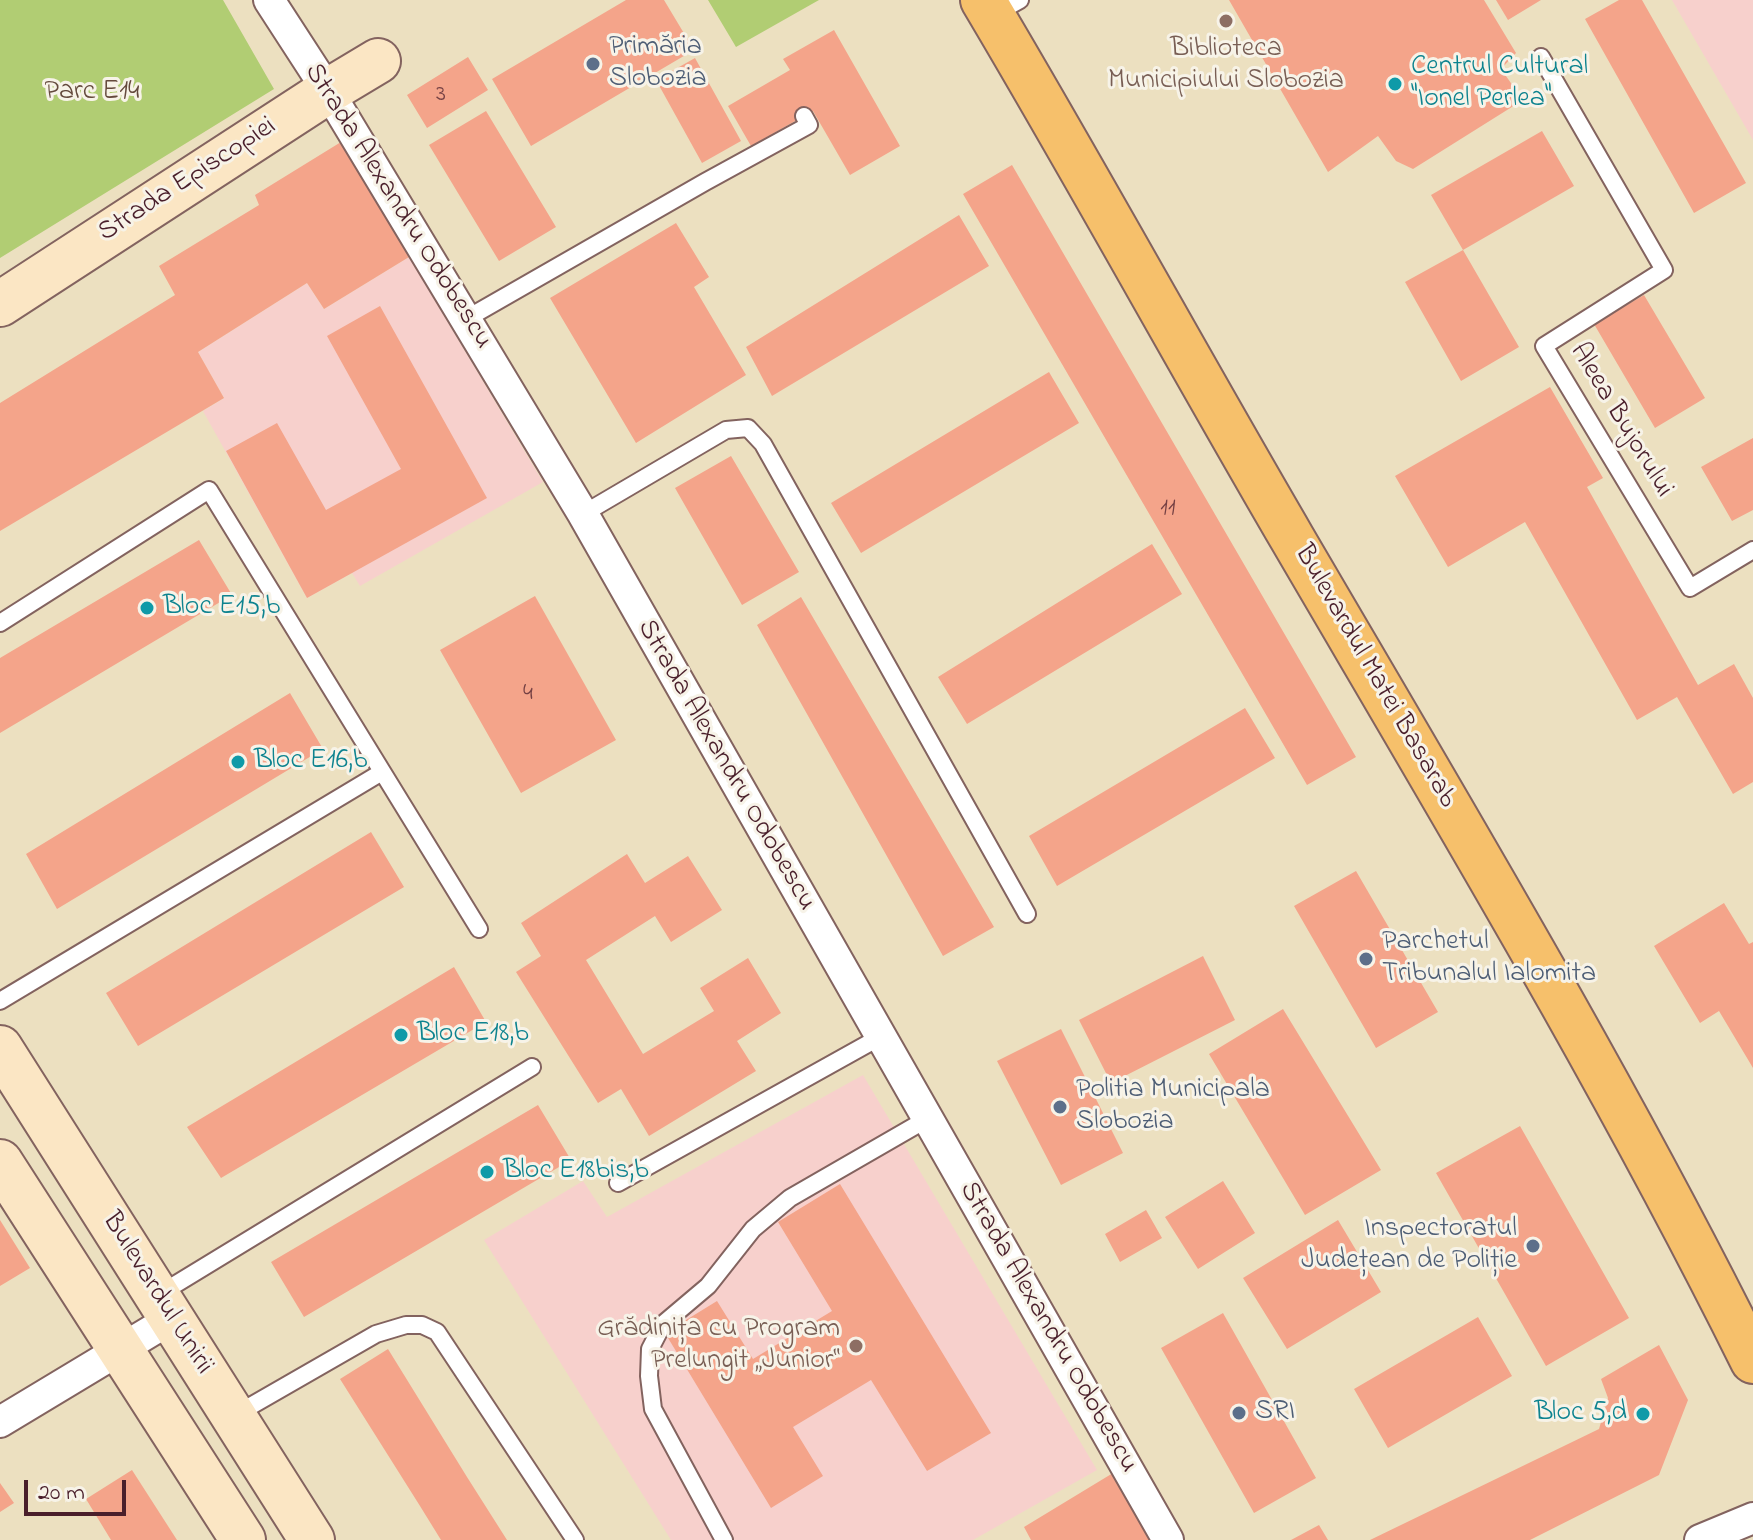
<!DOCTYPE html>
<html>
<head>
<meta charset="utf-8">
<style>
  body { margin:0 }
  #map { position:relative; width:1753px; height:1540px; overflow:hidden; background:#ece0c0; font-family:"Indie Flower",sans-serif }
  canvas { display:block }
  .scale { position:absolute; left:24px; top:1480px; width:102px; height:36px; box-sizing:border-box; border:4px solid #4a1f2b; border-top:0; padding-left:10px; font-size:24px; line-height:28px; white-space:nowrap; color:#4a1f2b; -webkit-text-stroke:6px #f7f3e8; paint-order:stroke }
</style>
</head>
<body>
<div id="map">
<canvas width="1753" height="1540"></canvas>
<div class="scale">20 m</div>
</div>
<script>
const context = document.querySelector('canvas').getContext('2d');
context.lineJoin = 'round';
function fill(path, color) { context.fillStyle = color; context.fill(path, 'evenodd'); }
function strokePath(path, color, width, dash) { context.strokeStyle = color; context.lineWidth = width; context.lineCap = dash ? 'butt' : 'round'; context.setLineDash(dash || []); context.stroke(path); }
function label(font, color, halo, rows, align = 'center') {
  context.font = font + ' "Indie Flower",sans-serif'; context.lineWidth = 6; context.setLineDash([]); context.textBaseline = 'middle'; context.strokeStyle = halo; context.fillStyle = color; for (const [text, x, y, turn = 0] of rows) {
    context.save(); context.translate(x, y); context.rotate((+turn || 0) * Math.PI / 180); context.textAlign = isNaN(turn) ? turn : align; if (halo) context.strokeText(text, 0, 0); context.fillText(text, 0, 0); context.restore();
  }
}
const built = new Path2D(`
  M1672,0h81v140z
  M409,257l134,225 -183,104 -8,-13 -45,25 -104,-187 21,-13 -26,-46 109,-69 17,26z
  M863,1075l234,395 -124,70h-302l-187,-300 99,-59 24,36z`);
const green = new Path2D(`
  M0,0h223l51,89 -274,169z
  M708,0h111l-83,47z`);
const building = new Path2D(`
  M626,0h38l30,50 -163,96 -39,-67z
  M1229,0h255l32,53 -15,16 22,31 -110,69 -17,-8 -18,-25 -50,36z
  M1496,0h45l-33,20z
  M1619,0h23l104,183 -52,30 -109,-194z
  M834,30l66,116 -50,29 -37,-64 -62,35 -23,-40 62,-36 -7,-11z
  M468,57l20,33 -61,38 -20,-33z
  M695,58l46,83 -39,22 -46,-83z
  M486,111l70,116 -57,34 -70,-116z
  M1542,131l32,55 -111,64 -32,-55z
  M341,142l68,115 -85,52 -17,-26 -109,69 26,46 -224,133v-128l175,-108 -16,-29 100,-61 -4,-10z
  M1012,165l344,592 -49,28 -344,-591z
  M959,215l30,51 -217,130 -26,-49z
  M676,223l33,54 -15,10 52,88 -110,68 -86,-145z
  M1463,250l56,97 -58,34 -56,-99z
  M1644,295l61,103 -50,30 -61,-104z
  M380,306l107,192 -180,100 -81,-147 51,-28 49,87 75,-41 -74,-133z
  M1049,372l30,51 -218,130 -30,-50z
  M1550,387l53,91 -16,9 111,198 36,-21 19,34v84l-20,12 -56,-97 -40,23 -112,-198 -77,45 -53,-91z
  M1753,438v72l-21,11 -31,-54z
  M731,456l68,116 -57,33 -67,-117z
  M199,540l33,55 -232,138v-75z
  M1152,544l30,50 -215,130 -29,-47z
  M535,596l81,144 -95,53 -81,-143z
  M801,597l193,330 -51,29 -186,-331z
  M290,693l33,56 -266,160 -31,-55z
  M1245,708l30,50 -218,128 -28,-50z
  M371,832l33,55 -266,159 -32,-53z
  M627,854l18,29 43,-27 34,54 -51,32 -16,-26 -69,44 57,94 71,-43 -14,-23 48,-30 33,55 -44,28 19,30 -107,65 -28,-47 -23,14 -82,-131 25,-16 -20,-33z
  M1356,871l82,141 -62,36 -82,-142z
  M1724,903l25,41 4,-2v126l-34,-57 -19,12 -46,-77z
  M1203,956l32,64 -124,63 -32,-63z
  M454,967l32,55 -265,156 -34,-51z
  M1283,1009l98,161 -76,45 -96,-161z
  M1061,1029l62,124 -62,32 -64,-124z
  M538,1105l33,55 -267,157 -33,-55z
  M1520,1126l109,192 -83,48 -110,-193z
  M1223,1181l32,52 -57,36 -33,-52z
  M840,1184l151,249 -64,38 -56,-91 -78,47 30,49 -52,32 -106,-175 52,-32 36,58 79,-48 -54,-89z
  M1146,1210l16,28 -42,24 -15,-28z
  M0,1220l30,48 -30,18z
  M1338,1220l43,72 -94,57 -44,-71z
  M1223,1313l93,165 -62,35 -93,-165z
  M1478,1317l34,59 -124,72 -34,-59z
  M1659,1345l29,55 -29,75 -129,65h-160l229,-111 9,-31 -7,-19z
  M388,1349l79,128 40,63h-66l-21,-34 -80,-127z
  M132,1470l45,70h-66l-25,-41z
  M1113,1473l36,67h-118l-7,-13z
  M0,1483l14,20 -14,9z
  M1319,1525l9,15h-37z`);
const lane = new Path2D(`
  M993,15l27,-15
  M1541,57l123,213 -120,76 146,242 63,-38
  M466,319l239,-137 104,-57 -5,-9
  M583,514l143,-84 22,-2 15,16 264,470
  M0,623l209,-133 270,439
  M0,1001l382,-229
  M618,1183l262,-146
  M158,1295l374,-228
  M235,1415l141,-81 30,-9h16l15,7 138,208
  M724,1540l-71,-131 -4,-33 1,-27 13,-25 45,-38 45,-57 37,-31 137,-79`);
const street = new Path2D(`
  M269,0l59,91 255,423 585,1026
  M0,1422l171,-103
  M1700,1540l53,-22`);
const secondary = new Path2D(`
  M0,304l328,-213 50,-30
  M0,1048l312,492
  M0,1162l243,378`);
const primary = new Path2D(`
  M983,0c106,178 205,360 309,538 159,272 321,541 461,823`);
const markers = [
  [1226,21,8,"#8d6e63"],
  [593,64,8,"#5c6f8a"],
  [1395,84,8,"#0f9aa8"],
  [147,608,8,"#0f9aa8"],
  [238,762,8,"#0f9aa8"],
  [1366,959,8,"#5c6f8a"],
  [401,1035,8,"#0f9aa8"],
  [1060,1107,8,"#5c6f8a"],
  [487,1172,8,"#0f9aa8"],
  [1533,1246,8,"#5c6f8a"],
  [856,1346,8,"#8d6e63"],
  [1239,1413,8,"#5c6f8a"],
  [1643,1414,8,"#0f9aa8"]
];
const numberNames = [
  ["3",441,96],
  ["11",1168,510],
  ["4",528,695]
];
const serviceNames = [
  ["Primăria",609,48],
  ["Slobozia",609,80],
  ["Parchetul",1382,943],
  ["Tribunalul Ialomita",1382,975],
  ["Politia Municipala",1076,1091],
  ["Slobozia",1076,1123],
  ["Inspectoratul",1517,1230,"right"],
  ["Județean de Poliție",1517,1262,"right"],
  ["SRI",1255,1413]
];
const educationNames = [
  ["Biblioteca",1226,50],
  ["Municipiului Slobozia",1226,82],
  ["Grădinița cu Program",840,1330,"right"],
  ["Prelungit „Junior“",840,1362,"right"]
];
const cultureNames = [
  ["Centrul Cultural",1411,68],
  ["\"Ionel Perlea\"",1411,100],
  ["Bloc E15,b",163,608],
  ["Bloc E16,b",254,762],
  ["Bloc E18,b",417,1035],
  ["Bloc E18bis,b",503,1172],
  ["Bloc 5,d",1627,1414,"right"]
];
const parkNames = [
  ["Parc E14",92,93]
];
const streetNames = [
  ["Strada Episcopiei",188,181,-33],
  ["Strada Alexandru Odobescu",397,207,58],
  ["Aleea Bujorului",1620,421,59],
  ["Bulevardul Matei Basarab",1374,677,60],
  ["Strada Alexandru Odobescu",725,766,60],
  ["Bulevardul Unirii",156,1294,58],
  ["Strada Alexandru Odobescu",1047,1328,60]
];
fill(built, '#f7d0cc');
fill(green, '#b1cd73');
fill(building, '#f4a48a');
strokePath(lane, '#83635f', 20);
strokePath(street, '#83635f', 34);
strokePath(secondary, '#83635f', 48);
strokePath(primary, '#83635f', 48);
strokePath(lane, '#fff', 16);
strokePath(street, '#fff', 30);
strokePath(secondary, '#fbe6c4', 44);
strokePath(primary, '#f6c06b', 44);
for (const [x, y, r, color] of markers) { const dot = new Path2D(); dot.arc(x, y, r, 0, 2 * Math.PI); context.fillStyle = color; context.fill(dot); strokePath(dot, '#f7f3e8', 3); }
label('24px', '#744043', null, numberNames);
label('28px', '#4e5e75', '#f7f3e8', serviceNames, 'left');
label('28px', '#785e54', '#f7f3e8', educationNames);
label('28px', '#0d838f', '#f7f3e8', cultureNames, 'left');
label('28px', '#644a3d', '#f7f3e8', parkNames);
label('28px', '#4a1f2b', '#f7f3e8', streetNames);
</script>
</body>
</html>
